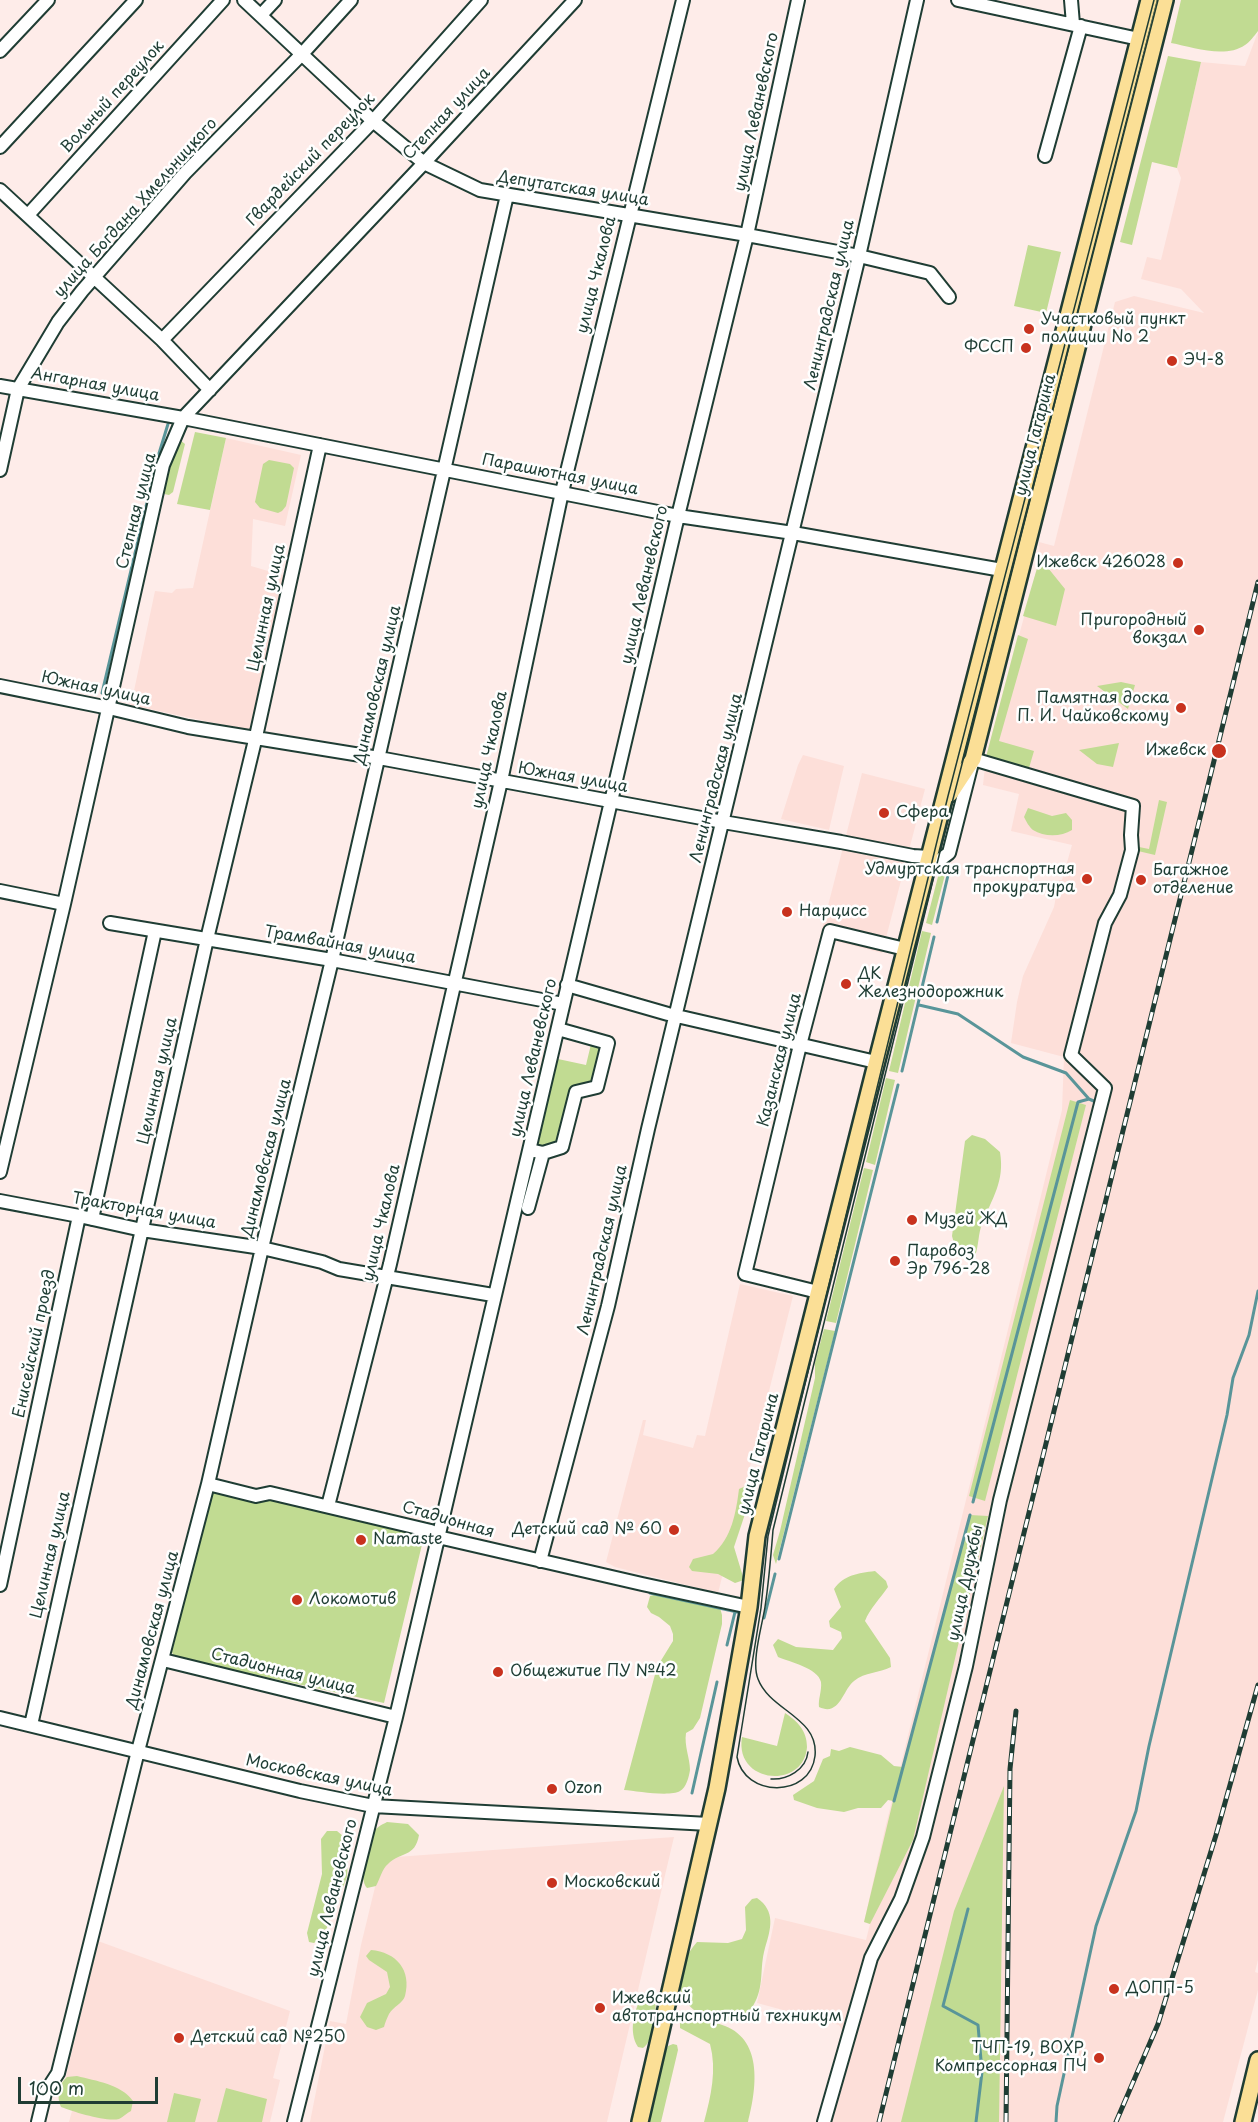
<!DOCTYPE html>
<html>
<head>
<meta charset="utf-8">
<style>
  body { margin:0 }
  #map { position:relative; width:1258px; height:2122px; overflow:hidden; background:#feece9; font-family:"Playpen Sans",sans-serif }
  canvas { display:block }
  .scale { position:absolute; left:18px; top:2077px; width:140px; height:27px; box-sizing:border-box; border:3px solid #1f3d34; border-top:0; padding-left:8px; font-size:18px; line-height:21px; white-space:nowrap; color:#1f3d34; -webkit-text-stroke:4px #fff; paint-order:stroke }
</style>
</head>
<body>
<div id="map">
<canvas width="1258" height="2122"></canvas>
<div class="scale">100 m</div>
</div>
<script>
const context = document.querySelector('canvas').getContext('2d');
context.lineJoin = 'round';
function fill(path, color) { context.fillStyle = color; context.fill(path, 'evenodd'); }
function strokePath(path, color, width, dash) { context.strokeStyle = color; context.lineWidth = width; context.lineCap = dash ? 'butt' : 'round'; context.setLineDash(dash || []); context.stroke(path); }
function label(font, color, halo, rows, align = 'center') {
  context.font = font + ' "Playpen Sans",sans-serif'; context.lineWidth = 5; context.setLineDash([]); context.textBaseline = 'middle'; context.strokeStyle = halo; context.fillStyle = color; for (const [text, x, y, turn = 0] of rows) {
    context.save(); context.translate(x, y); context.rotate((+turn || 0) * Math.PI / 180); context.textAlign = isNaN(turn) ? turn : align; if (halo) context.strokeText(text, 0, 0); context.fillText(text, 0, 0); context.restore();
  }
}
const built = new Path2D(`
  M1258,32v1928l-3,12 3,1v17l-35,132h-405l24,-92 -3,-5 -82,-22 18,-85 91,22 4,-16 -6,-2 21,-93 177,-719 2,-53 -53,-14 6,-41 6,-26 31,-69 5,-27h3l10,-35 -61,-14 8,-37 -36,-9 3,-28 54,-199 -1,-16 15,4 61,-244 19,-6 70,17 -23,-24 -40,-10 6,-22 14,3 20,-82 -4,-10 24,-106 44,4z
  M226,438l75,17 -16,71 -32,-7 -2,47 34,10 -5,33 -28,119 -5,2 -116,-25 24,-114 17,2 4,-4 17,-1z
  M803,755l41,11 -15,64 -48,-11 17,-54z
  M862,773l63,16 -43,164 -62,-16z
  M740,1284l53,12 -75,297 -103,-26 -9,-5 37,-142h3l-3,15 50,13 4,-13 8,1z
  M674,1837l-67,285h-297l20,-101 16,3 15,-79 21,-87z
  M98,1941l192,70 -17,67 7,2 -10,42h-201l9,-33 -14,-4z`);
const green = new Path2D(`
  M1181,0h77v31c-4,5 -8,11 -13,14 -20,14 -53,2 -74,-2z
  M1168,56l33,6 -24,106 -25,-6 -20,83 -12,-3z
  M1028,245l33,7 -15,61 -32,-7z
  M195,432l31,6 -16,72 -33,-6z
  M180,440l5,4 -12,48 -4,3 -5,-1c-1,-15 5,-42 16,-54z
  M269,460l21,4 4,4 -8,38 -4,5 -4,2 -18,-5 -5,-6 8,-38z
  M1040,558l25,31 -9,37 -33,-10z
  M1018,635l10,4 -29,102 35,10 -5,17 -43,-11z
  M1121,682l14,3 -7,24 -31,-23z
  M1119,743l-6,24 -16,-3 -18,-14z
  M1159,800l8,2 -12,53 -17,-4 1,-4 10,2z
  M1028,808l24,8 14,-3 6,7v10c-11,7 -28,7 -39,0 -4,-3 -7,-9 -9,-13z
  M941,865l6,2 -15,58 -6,-2z
  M922,931l9,2 -33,140 -9,-2z
  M592,1040l12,3 -11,42 -24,12 -10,47 -11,3 -10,-2 20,-86 28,6z
  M886,1078l9,2 -20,85 -9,-3z
  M1070,1100l16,5 -101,396 -16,-5z
  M972,1135l13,4 15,13c5,30 -8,46 -18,72 -4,10 -3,21 -7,32l-4,2c-9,-6 -17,-11 -19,-22l13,-95z
  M864,1168l9,2 -37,153 -10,-2z
  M824,1329l11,2 -59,233 -3,-9 7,-24 35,-153v-15z
  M748,1485l2,8 -4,18 -12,36 10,33 -9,3 -17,-9 -26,-3 -3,-4 4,-8 20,-5c19,-16 23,-42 26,-65z
  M210,1491l51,12 5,-6 159,35 -41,171 -210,-46 -2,-5z
  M970,1515l18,1 -75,324 -43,84 -6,-2 29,-121 -5,-1 -7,8h-23l-14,4 -27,-4 -23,-8 -1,-5 21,-14 9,-22 7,-3 1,-7 8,2 11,-4 31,8 13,11 9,1z
  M875,1571l11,10 2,6c-8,12 -18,21 -23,34l25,37 1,9c-12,6 -26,5 -37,14 -11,8 -14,36 -35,26 -1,-8 3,-16 2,-25 -3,-14 -31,-20 -43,-25l-5,-12 5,-6 18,8 37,3 9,-12 -1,-6 -11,-5 -1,-6 12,-14 -7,-18c10,-14 24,-16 41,-18z
  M663,1593l56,11 3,11v9l-22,94 -7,11 -7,4c-2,13 4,25 4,37 -1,7 -4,18 -10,21 -10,6 -44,0 -56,-1l33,-123 16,-26v-7l-3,-8 -11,-9 -8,-4 -4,-6 3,-11z
  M785,1713c12,8 22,17 22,34 -3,43 -73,37 -65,-10l35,9z
  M1004,1786l-5,336h-98l53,-211z
  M387,1822l21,2 11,11c-4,23 -18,16 -31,29 -6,5 -8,15 -12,22l-9,2c-9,-9 0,-42 5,-53 3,-7 9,-10 15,-13z
  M327,1831h10l12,10 -2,36 -23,58 -10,8 -5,-1 -2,-9 15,-59 -1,-35z
  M757,1898c19,13 14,31 8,50 -6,21 0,38 -12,58 -23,37 -110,-1 -56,-64l31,1 14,-4 4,-9 -1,-23 7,-8z
  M371,1950c25,2 41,20 34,46 -2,7 -12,11 -16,18 -2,4 -4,9 -5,13l-8,3 -9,-3 -7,-10 7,-14 19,-9 4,-7 -3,-15 -18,-12 -3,-4z
  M648,1992l5,2c6,12 2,46 -10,54l-5,-1c-10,-15 -4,-39 6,-54z
  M693,2019c11,1 22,3 32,7 39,15 31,65 23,96h-44c7,-26 13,-52 6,-78l-30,-16v-5l4,-3z
  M673,2044l4,1 1,5 -17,72h-12l15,-67 4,-9z
  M77,2076c19,5 44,8 56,25l-2,10c-4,2 -8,6 -12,8 -13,3 -45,-7 -58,-12 -5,-9 -2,-24 6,-30z
  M226,2088l41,11 -5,23h-45z
  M174,2093l27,6 -6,23h-28z`);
const stream = new Path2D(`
  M102,693l55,-233 11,-36
  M937,922l12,-51
  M919,1005l39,9 65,43 43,16 23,26
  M902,1071l32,-134
  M973,1502l105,-400 11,-3 7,3
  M779,1559l119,-474
  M650,1593l92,20
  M764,1618l11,-44
  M727,1645l8,-33
  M692,1793l25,-111
  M894,1801l76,-286
  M968,1909l-25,97 35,19 4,47 -6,50
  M1056,2122l1,-16 39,-180 40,-115 13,-65 78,-331 6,-37 16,-43 9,-44`);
const minor = new Path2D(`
  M244,0l129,121 51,42 56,27 267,45 112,21 71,17 19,24
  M958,0l181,39
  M1071,0l2,24
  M261,15l14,-15
  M0,51l48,-51
  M0,147l136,-147
  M1045,156l36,-130
  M0,190l162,150 48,50
  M28,215l195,-215
  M162,340l211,-219 108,-121
  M0,386l183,32 495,98 115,17 209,37
  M0,470l18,-81 40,-67 24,-31 103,-118 117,-119 49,-54
  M0,686l109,22 79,19 191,31 344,64 118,20 72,14 16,1
  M0,891l64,13
  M110,923l222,37 231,44
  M567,985l101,29 208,48
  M530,1150l13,3 19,-6 14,-55 21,-5 11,-44 -50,-14
  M0,1172l64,-268 99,-439 20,-47 241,-255 151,-163
  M0,1201l79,15 63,14 120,18 60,14 17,7 154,26
  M528,1208l15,-55
  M92,1219l63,-288
  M818,1292l-73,-18 55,-229 30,-114 75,18
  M208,1484l48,12 14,-3 161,38 7,6 204,47 107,23
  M328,1506l62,-242 111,-483 61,-289 121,-492
  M540,1561l68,-255 40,-177 211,-873 58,-256
  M0,1585l79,-369
  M163,1660l233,57
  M0,1718l300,73 73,15 336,18
  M31,1725l176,-786 50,-207 63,-287
  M38,2122l7,-29 13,-20 80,-322 70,-267 54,-236 70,-288 175,-765
  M294,2122l102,-405 282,-1201 69,-281 51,-235
  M824,2122l47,-164 30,-59 22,-62 43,-171 34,-166 105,-412 -34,-33 34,-132 15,-28 12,-45 -1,-15 2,-29 -160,-47 -24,94 -24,18`);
const major = new Path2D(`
  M950,794l23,-35 192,-759
  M640,2122l77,-334 32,-181 8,-71 117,-464 275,-1072
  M1243,2122l15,-62`);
const tram = new Path2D(`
  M1154,0l-206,796 -180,740 -7,72 -24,149c7,40 73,42 78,-1 4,-39 -45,-45 -57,-77 -7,-17 4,-53 7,-72 4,-26 6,-52 8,-77l178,-723 207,-807
  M771,1779c16,1 35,-9 37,-27`);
const rail = new Path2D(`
  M879,2122l379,-1540
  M1006,2122l4,-353 6,-58
  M1116,2122l42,-98 58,-189 42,-150`);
const markers = [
  [1029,329,6,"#c8321e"],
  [1026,348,6,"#c8321e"],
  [1172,361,6,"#c8321e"],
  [1178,563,6,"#c8321e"],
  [1199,630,6,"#c8321e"],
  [1181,708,6,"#c8321e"],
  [1219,751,8,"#c8321e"],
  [884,813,6,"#c8321e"],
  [1087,879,6,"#c8321e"],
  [1141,880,6,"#c8321e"],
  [787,912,6,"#c8321e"],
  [846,984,6,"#c8321e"],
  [912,1220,6,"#c8321e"],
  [895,1261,6,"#c8321e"],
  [674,1530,6,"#c8321e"],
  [361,1540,6,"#c8321e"],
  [297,1600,6,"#c8321e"],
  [498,1672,6,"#c8321e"],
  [552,1789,6,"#c8321e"],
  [552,1883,6,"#c8321e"],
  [1114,1989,6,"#c8321e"],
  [600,2008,6,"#c8321e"],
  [179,2038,6,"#c8321e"],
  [1099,2058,6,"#c8321e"]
];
const streetNames = [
  ["Вольный переулок",113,97,-48],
  ["улица Леваневского",757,112,-78],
  ["Степная улица",447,114,-47],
  ["Гвардейский переулок",311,160,-46],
  ["Депутатская улица",573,189,9],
  ["улица Богдана Хмельницкого",136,208,-48],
  ["улица Чкалова",597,275,-76],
  ["Ленинградская улица",830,305,-77],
  ["Ангарная улица",95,385,10],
  ["улица Гагарина",1036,435,-76],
  ["Парашютная улица",560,475,11],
  ["Степная улица",137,511,-76],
  ["улица Леваневского",645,585,-77],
  ["Целинная улица",267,608,-78],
  ["Динамовская улица",378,685,-77],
  ["Южная улица",96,689,12],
  ["улица Чкалова",490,750,-78],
  ["Южная улица",573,778,10],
  ["Ленинградская улица",717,778,-76],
  ["Трамвайная улица",340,945,10],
  ["улица Леваневского",534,1058,-77],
  ["Казанская улица",780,1060,-76],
  ["Целинная улица",158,1081,-77],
  ["Динамовская улица",267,1158,-76],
  ["Тракторная улица",144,1211,10],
  ["улица Чкалова",382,1223,-77],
  ["Ленинградская улица",603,1250,-77],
  ["Енисейский проезд",35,1344,-78],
  ["улица Гагарина",759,1454,-76],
  ["Стадионная",448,1520,16],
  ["Целинная улица",51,1555,-77],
  ["улица Дружбы",966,1583,-78],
  ["Динамовская улица",153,1630,-75],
  ["Стадионная улица",283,1672,14],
  ["Московская улица",319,1776,12],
  ["улица Леваневского",333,1898,-76]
];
const poiNames = [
  ["Участковый пункт",1041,320],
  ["полиции No 2",1041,338],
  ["ФССП",1014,348,"right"],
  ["ЭЧ-8",1184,361],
  ["Ижевск 426028",1166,563,"right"],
  ["Пригородный",1187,621,"right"],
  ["вокзал",1187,639,"right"],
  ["Памятная доска",1169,699,"right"],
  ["П. И. Чайковскому",1169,717,"right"],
  ["Ижевск",1206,751,"right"],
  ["Сфера",896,813],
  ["Удмуртская транспортная",1075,870,"right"],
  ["прокуратура",1075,888,"right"],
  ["Багажное",1153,871],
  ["отделение",1153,889],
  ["Нарцисс",799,912],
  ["ДК",858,975],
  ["Железнодорожник",858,993],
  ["Музей ЖД",924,1220],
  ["Паровоз",907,1252],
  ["Эр 796-28",907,1270],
  ["Детский сад № 60",662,1530,"right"],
  ["Namaste",373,1540],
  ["Локомотив",309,1600],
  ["Общежитие ПУ №42",510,1672],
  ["Ozon",564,1789],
  ["Московский",564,1883],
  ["ДОПП-5",1126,1989],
  ["Ижевский",612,1999],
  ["автотранспортный техникум",612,2017],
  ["Детский сад №250",191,2038],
  ["ТЧП-19, ВОХР,",1087,2049,"right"],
  ["Компрессорная ПЧ",1087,2067,"right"]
];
fill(built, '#fddfd9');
fill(green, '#c1db92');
strokePath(stream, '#599599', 3);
strokePath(minor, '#1f3d34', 16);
strokePath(major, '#1f3d34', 20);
strokePath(minor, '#fff', 12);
strokePath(major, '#fbdf96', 15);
strokePath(tram, '#1f3d34', 1.5);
strokePath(rail, '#1f3d34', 5);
strokePath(rail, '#fff', 3, [9]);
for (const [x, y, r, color] of markers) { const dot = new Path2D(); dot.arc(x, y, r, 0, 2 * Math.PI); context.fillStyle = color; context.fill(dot); strokePath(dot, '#fff', 2); }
label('16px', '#1f3d34', '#fff', streetNames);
label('16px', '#1f3d34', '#fff', poiNames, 'left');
</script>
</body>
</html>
